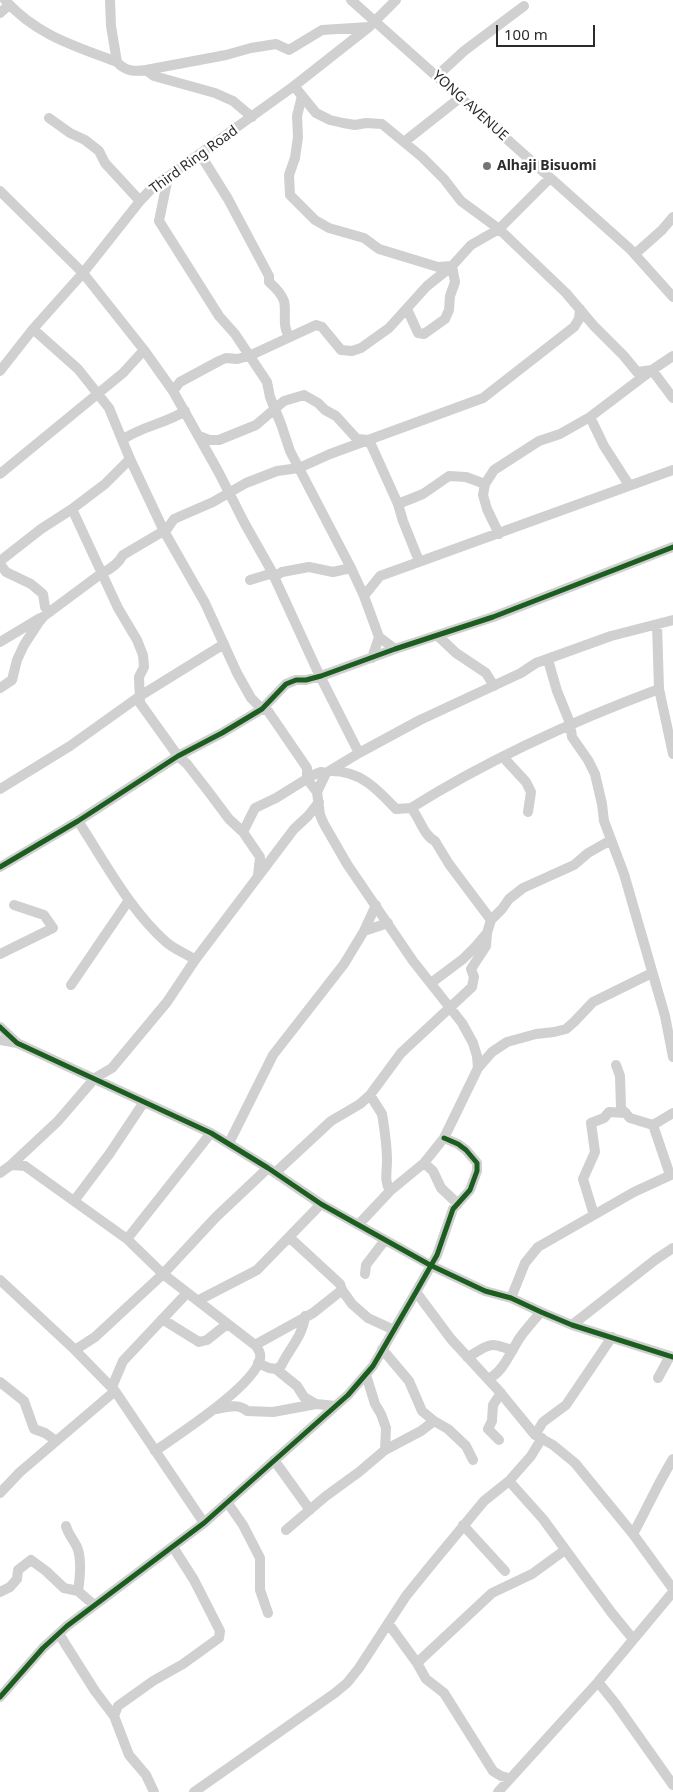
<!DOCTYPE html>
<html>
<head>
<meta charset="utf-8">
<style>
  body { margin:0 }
  #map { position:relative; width:673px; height:1792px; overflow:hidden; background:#fff; font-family:"Noto Sans",sans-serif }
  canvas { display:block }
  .scale { position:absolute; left:496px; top:25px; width:99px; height:22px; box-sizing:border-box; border:2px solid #2b2b2b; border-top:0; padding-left:6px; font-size:15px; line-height:18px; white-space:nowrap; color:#2b2b2b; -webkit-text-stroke:4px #fff; paint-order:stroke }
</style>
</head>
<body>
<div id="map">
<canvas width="673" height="1792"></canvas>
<div class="scale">100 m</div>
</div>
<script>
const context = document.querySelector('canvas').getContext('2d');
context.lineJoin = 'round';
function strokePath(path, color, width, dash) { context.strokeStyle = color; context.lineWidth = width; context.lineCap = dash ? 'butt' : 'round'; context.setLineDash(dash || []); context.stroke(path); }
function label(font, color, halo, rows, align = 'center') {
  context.font = font + ' "Noto Sans",sans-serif'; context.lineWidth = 5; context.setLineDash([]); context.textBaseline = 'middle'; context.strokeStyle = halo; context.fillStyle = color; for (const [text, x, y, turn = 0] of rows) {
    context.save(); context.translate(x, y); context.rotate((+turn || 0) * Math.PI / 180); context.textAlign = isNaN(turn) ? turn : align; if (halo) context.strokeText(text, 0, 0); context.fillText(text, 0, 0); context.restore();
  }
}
const minor = new Path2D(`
  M5,0c31,35 70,46 112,62 8,9 17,10 29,8l8,6 61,17 18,8 19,16
  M110,0l1,26 6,36
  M351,0l279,249 43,48
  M0,13l9,-8
  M146,70l80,-15 25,-7 25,-4 13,6 33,-20 47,-3
  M437,76l27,-25 60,-45
  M294,86l22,27 14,7 13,3 12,2 11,-2 16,1 40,33 22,22 17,22 38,28 67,64 28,33 30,30 13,16 15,-2 21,28
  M302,96l-5,20 1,21 -3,21 -6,17 1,20 25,25 14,8 35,10 15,11 59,18 14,-1 3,16 -5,14 -1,14 -4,9 -21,15 -6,-1 -11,-24
  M49,118l21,15 15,7 14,11 6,12 35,38
  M404,142l57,-45
  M200,154l28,45 41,77v6c7,6 12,11 15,19 3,12 -3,25 6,36
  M168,177l-9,44 60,95 16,18 32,48 3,15 11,27 9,27 61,117 13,28 15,41 16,12
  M0,191l83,82 61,77 29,41 45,80 27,53 26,46 46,100 42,83
  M635,254l27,-24 11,-13
  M33,329l45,40 31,39 21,51 34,72 41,72 32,70 14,25 11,11 6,2 39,57v11l10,13
  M0,371l33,-42 50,-56 57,-72 12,-13 142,-102 75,-59 27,-27
  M173,391l7,-9 39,-21 7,-3 11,1 12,-3 67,-31 6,2 19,23 11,1 9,-3 28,-20 38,-42 25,-20 19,-21 28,-16 51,-51
  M590,417l14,29 25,39
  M199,436l10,4h10l37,-15 28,-24 20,-6 14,8 7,7 11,6 21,23 12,1 29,64 5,17 16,40
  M122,440c20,-14 43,-16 63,-29
  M0,474l123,-101 21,-23
  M398,504l25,-10 26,-18 17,1 19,7
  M72,509l46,99 19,32 6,15 1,12 -5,10 1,26 38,53 9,8 21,27 21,28 14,13 17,25 -2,18
  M499,534l-12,-25 -4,-14 2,-11 9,-14 45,-29 21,-7 30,-17 62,-47 21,-14
  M0,561l41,-32 31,-20 33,-25 25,-25
  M0,564l6,8 25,12 12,10 2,13 5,5
  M274,577l8,-5 27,-5 24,5 18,-4
  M250,580l23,-7
  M364,596l16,-20 293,-106
  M657,625l2,64 14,65
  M438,636l18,17 30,20 8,13
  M0,642l40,-24
  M372,658l7,-21
  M548,660l9,31 13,32 2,14 16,23 7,14 7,30 2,17 20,53 41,142 8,41
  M0,688l12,-8 5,-20 7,-15 15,-23 5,-6 58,-43c9,-4 16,-9 21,-18l44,-26 7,-10 39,-17 33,-19 31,-12 22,-3 31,-14 153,-56 91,-71 5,-8 1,-10
  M503,757l23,25 5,10 -3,20
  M331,771c30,0 46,18 65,38l15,-1
  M0,789l70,-43 70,-50 84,-52
  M78,821c27,41 51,88 88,121 9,8 20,11 29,18
  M243,832l12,-24 21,-10 37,-23 8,-3 5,1
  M0,867l78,-46 100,-65 44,-23 40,-24 24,-25 10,-4h10l15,-4 74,-27 98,-32 180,-70
  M491,920l-42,-56 -14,-23c-12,-6 -15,-23 -24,-33 78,-49 162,-87 248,-119
  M364,931l24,-8
  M0,954l53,-26 -9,-13 -30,-10
  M431,983l32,-24 13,-13 11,-13 4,-13 11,-11 7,-10 14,-11 51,-23 14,-12 23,-13
  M71,985l58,-85
  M0,1027l17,16 194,90 57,35 53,36 109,61 55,26 26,7 30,14 31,13 101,32
  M0,1040l17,3
  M616,1065l4,11 1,32 9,10 23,7
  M478,1068l-1,-12 -4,-13 -11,-20 -49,-62 -66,-97 -23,-40 -4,-9 -3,-23 9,-19 33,-20 61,-33 101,-47 15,-10 75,-27 62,-16
  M370,1095l12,19 1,6c2,13 4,27 4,40 0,12 -3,21 3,31
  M229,1143l44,-88 71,-91 20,-33 12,-26
  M424,1163l9,8 8,17 17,16
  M11,1165l14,1 102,73 36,35 92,71c4,5 6,8 5,14 -6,27 -81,75 -105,92
  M0,1173l11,-8 47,-44 37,-43 17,-10 55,-66 28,-42 99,-131 14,-13 11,-14
  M275,1173l56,-52 29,-17 10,-9 31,-42 71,-66 2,-10 -3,-8 15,-23 1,-13
  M670,1175l-17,-50 20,-12
  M74,1201l36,-48 34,-51
  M594,1215l-11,-36 12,-27 -4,-29 13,-5 5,-6 17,1
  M359,1224l31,-33 34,-28 20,-25 34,-70 14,-16 15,-10 29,-8 18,-2 12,-3 8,-7 19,-20 59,-29
  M127,1239l84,-106
  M365,1274l1,-9 19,-25
  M0,1280l73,68 42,43 89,132
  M342,1290l10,14 16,14 26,12
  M416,1292l35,47 48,52 36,44 18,10 22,18 58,71 40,55
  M511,1298l14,-35 13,-16 96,-55 39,-18
  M199,1300l58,-30 64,-66
  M162,1319l37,23 8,-2 20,-16
  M572,1325l83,-65 18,-12
  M255,1345l58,-32 29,-23 -2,-6 -51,-47
  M382,1349l27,32 13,30 12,10 14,8 18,17 7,14
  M77,1351l1,-3 17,-11 68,-63 53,-57 52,-49
  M467,1357c8,-3 17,-12 26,-12 6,0 14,4 20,5
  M258,1363l11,5 7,1 21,17 7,11 12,7 20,2
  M276,1369l5,-3c8,-17 22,-30 24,-50
  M366,1375l9,29 6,10 5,14 -1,22
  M658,1378l12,-22
  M488,1379c16,-7 23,-29 33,-43 6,-8 13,-16 20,-24
  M0,1382l24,19 10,28 11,4 11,8
  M112,1387l11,-26 64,-68
  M217,1409c10,-2 22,-6 30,2l26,1 43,-8
  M535,1435l8,-13 23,-17 46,-68
  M499,1440l-11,-11 4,-8 1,-16 8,-12
  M274,1460l36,50
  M509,1481l34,38 68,93 22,27
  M0,1493l20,-21 95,-81
  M227,1502l16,23 17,33v32l8,23
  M463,1525l42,46
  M66,1526c2,8 7,13 11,21 5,12 3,31 1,44
  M286,1530l40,-34 33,-24 26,-22 36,-19 13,-10
  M633,1534c14,-25 25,-51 40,-75
  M0,1592l10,-5 7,-8 1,-9 13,-10 15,11 18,17 14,3 16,14
  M388,1623l29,40 9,16 18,14 49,78 8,5 8,2
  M59,1634l36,57 19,25
  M417,1663l75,-70 40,-19 33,-24
  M598,1682l17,21 58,82
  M0,1697l43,-49 24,-22 137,-103 144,-128 25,-29 43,-74 21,-37 16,-46 17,-19 7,-19v-8l-11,-13 -8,-6 -14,-6
  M154,1792l-8,-17 -17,-20 -15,-39 4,-10 35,-25 30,-17 36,-26 1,-7 -26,-51 -21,-33
  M194,1792l141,-99 12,-10 12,-15 47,-72 21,-26 57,-69 25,-20 22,-25 11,-18
  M498,1792l100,-110 75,-90`);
const cycleway = new Path2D(`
  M0,867l78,-46 100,-65 44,-23 40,-24 24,-25 10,-4h10l15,-4 74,-27 98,-32 180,-70
  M0,1027l17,16 194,90 57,35 53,36 109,61 55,26 26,7 30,14 31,13 101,32
  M0,1697l43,-49 24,-22 137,-103 144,-128 25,-29 43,-74 21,-37 16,-46 17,-19 7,-19v-8l-11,-13 -8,-6 -14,-6`);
const markers = [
  [487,166,5,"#757575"]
];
const streetNames = [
  ["YONG AVENUE",470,106,42],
  ["Third Ring Road",194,160,-36]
];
const poiNames = [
  ["Alhaji Bisuomi",497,166]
];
strokePath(minor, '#d0d0d0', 10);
strokePath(cycleway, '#1b5e20', 5);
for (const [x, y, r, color] of markers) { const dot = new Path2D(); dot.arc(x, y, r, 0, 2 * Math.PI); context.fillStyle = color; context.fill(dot); strokePath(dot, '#fff', 2); }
label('14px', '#2b2b2b', '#fff', streetNames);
label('bold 14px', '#2b2b2b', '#fff', poiNames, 'left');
</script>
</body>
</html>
